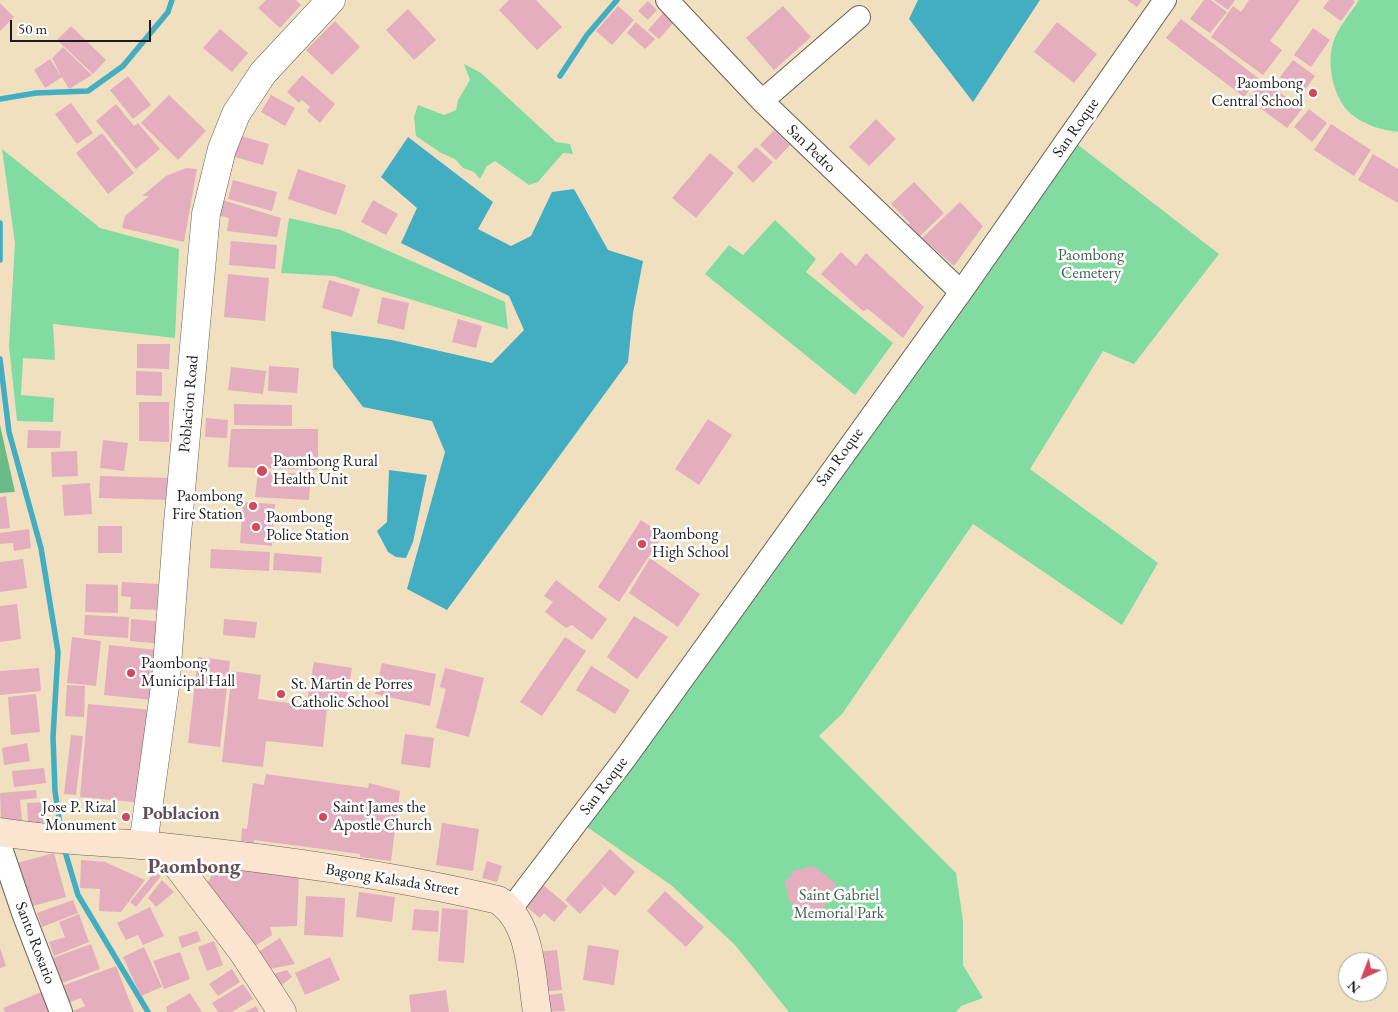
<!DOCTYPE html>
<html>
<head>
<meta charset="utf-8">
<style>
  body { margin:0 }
  #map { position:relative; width:1398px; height:1012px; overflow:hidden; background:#f0e0c0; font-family:"EB Garamond",serif }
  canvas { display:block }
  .north { position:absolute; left:1338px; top:952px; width:50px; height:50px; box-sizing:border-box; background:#fff; border:1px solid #a4a4a4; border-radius:50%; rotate:223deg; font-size:14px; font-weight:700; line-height:20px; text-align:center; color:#1c1c1c }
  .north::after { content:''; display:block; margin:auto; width:18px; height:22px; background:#d1495b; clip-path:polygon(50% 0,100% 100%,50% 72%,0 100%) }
  .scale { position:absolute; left:10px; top:20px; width:141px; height:22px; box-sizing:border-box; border:2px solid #1c1c1c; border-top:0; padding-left:6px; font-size:15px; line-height:18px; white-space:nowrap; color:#1c1c1c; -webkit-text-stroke:4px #fff; paint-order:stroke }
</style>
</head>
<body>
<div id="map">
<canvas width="1398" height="1012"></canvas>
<div class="north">N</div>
<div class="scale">50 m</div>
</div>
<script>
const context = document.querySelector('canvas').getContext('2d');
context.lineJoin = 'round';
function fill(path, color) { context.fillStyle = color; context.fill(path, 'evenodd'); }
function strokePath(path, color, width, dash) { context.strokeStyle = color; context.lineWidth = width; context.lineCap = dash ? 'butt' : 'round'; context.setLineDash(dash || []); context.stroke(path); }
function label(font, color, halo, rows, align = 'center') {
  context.font = font + ' "EB Garamond",serif'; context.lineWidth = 5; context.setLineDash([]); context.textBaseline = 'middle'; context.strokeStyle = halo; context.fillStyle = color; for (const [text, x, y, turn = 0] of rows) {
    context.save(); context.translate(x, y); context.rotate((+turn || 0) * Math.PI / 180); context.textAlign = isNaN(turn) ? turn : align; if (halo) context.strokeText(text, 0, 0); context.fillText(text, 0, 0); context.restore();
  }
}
const green = new Path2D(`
  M1359,0h39v132c-16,-2 -30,-6 -43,-15 -21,-14 -29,-51 -22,-74 4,-15 18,-30 26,-43z
  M464,64l17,9 75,69 14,2 3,10 -10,-1 -25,29 -9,3 -34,-24 -8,5 -7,13 -6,-7 -11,-4 -8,-9 -14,-6 -25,-17 -2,-19 4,-12 26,10 12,-5 2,-10 12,-20z
  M1073,141l146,113 -85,110 -31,-13 -73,118 128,94 -36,62 -149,-101 -131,190 -23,22 137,137 7,48v44l20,33 -22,8 -5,6h-167l-54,-67 -64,-60 -87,-60z
  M2,149l98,79 79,21 -4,89 -122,-14 2,36 -32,-2 -2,37 33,3 -1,24 -36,-1 -8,-75 6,-103z
  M289,218l52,12 164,72 3,27 -174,-53 -53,-3z
  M775,220l41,39 -10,13 87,71 -38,52 -150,-121 24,-29 14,10z`);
const forest = new Path2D(`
  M0,425l15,67 -15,1z`);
const water = new Path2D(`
  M918,0h122l-67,102 -64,-83z
  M408,137l85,65 -15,27 33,17 20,-10 21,-44 22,-3 34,61 35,11 -10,52 -5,49 -181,248 -40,-21 38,-137 -13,-31 -69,-14 -30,-40 -2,-36 61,9 100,23 32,-33 -15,-34 -108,-53 16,-35 -36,-31z
  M389,470l38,5 -14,67 -7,16 -10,-1 -8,-5 -11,-21 10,-9z`);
const stream = new Path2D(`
  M560,76l27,-41 30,-35
  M0,99l36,-6 52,-2 35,-25 45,-54 4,-12
  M0,223v37
  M0,359l9,73 32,116 17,104 -5,85 2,54 6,41
  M64,848l14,47 70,117`);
const building = new Path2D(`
  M266,0h30l5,5 -21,23 -22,-20z
  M509,0h27l26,27 -25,23 -38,-40z
  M1127,0h15l-5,7z
  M1204,0h7l16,12 -17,21 -20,-14z
  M1214,0h21l-7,10z
  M1249,0h51l-30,41 12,9 -19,25 -52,-38 22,-31 8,6z
  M1329,0h24l2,2 -14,19 -18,-13z
  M648,1l9,9 -9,10 -10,-9z
  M0,3l14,14 -14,14z
  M618,6l16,14 -22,25 -16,-14z
  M783,6l28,31 -37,33 -28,-32z
  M408,9l28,31 -22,20 -28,-30z
  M664,12l10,10 -15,17 -11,-9z
  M1181,19l77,59 -14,19 -78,-59z
  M335,21l25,26 -28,28 -26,-25z
  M636,22l19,17 -10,10 -18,-16z
  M1057,22l40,32 -23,29 -40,-31z
  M71,26l35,34 -13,14 -36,-34z
  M1313,28l17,12 -19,27 -17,-12z
  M220,29l28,24 -16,19 -29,-24z
  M63,47l29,28 -23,14 -7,-12 -17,11 -11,-18 16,-11 11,17 -9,-18z
  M1293,60l22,16 -13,18 -22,-17z
  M302,75l33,29 -15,19 -13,-12 3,-4 -8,-7 -3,3 -12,-11z
  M128,76l23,29 -18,14 -23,-29z
  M1263,80l39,29 -15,19 -39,-29z
  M169,95l37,36 -28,29 -37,-37z
  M271,95l24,13 -10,18 -24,-14z
  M71,103l22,30 -16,11 -22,-30z
  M116,104l18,22 4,-3 22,26 -24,20 -40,-48z
  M1309,109l18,14 -15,19 -18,-15z
  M876,119l20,20 -27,27 -20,-19z
  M1331,124l40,26 -17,26 -40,-26z
  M774,130l16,15 -14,15 -16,-15z
  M102,133l32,40 -26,21 -32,-41z
  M234,134l35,10 -6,21 -35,-10z
  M756,147l17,15 -20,21 -16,-16z
  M710,153l24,20 -38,45 -24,-20z
  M1373,154l25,15v34l-40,-23z
  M186,168l11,1 -13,73 -62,-14 3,-12 24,-20h-7l24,-20z
  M298,169l48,16 -10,30 -48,-16z
  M233,180l44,12 -5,19 -44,-12z
  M914,182l30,31 -27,26 -11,-12 4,-4 -19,-19z
  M219,199l62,19 -4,19 -50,-6 2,-13 -13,-3z
  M373,200l25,14 -12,21 -25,-13z
  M960,202l23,24 -29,40 -32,-28z
  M231,241l46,4 -2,24 -46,-4z
  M841,252l15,14 10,-13 58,54 -21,31 -35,-29 -5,2 -42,-37z
  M228,274l41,4 -4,43 -41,-4z
  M329,280l31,9 -8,28 -30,-9z
  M382,297l27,6 -5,27 -27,-7z
  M458,319l24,7 -6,22 -24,-6z
  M137,344h33l-1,25 -32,-1z
  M269,366l30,2 -2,25 -29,-2z
  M231,367l35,4 -3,23 -35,-4z
  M136,371l26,1v24l-26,-1z
  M139,402h30v40l-30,-1z
  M234,404l58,1v21l-58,-1z
  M206,418l22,2 -1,18 -22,-1z
  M708,419l24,16 -33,50 -24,-16z
  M231,429h87v41l-90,-3z
  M28,430l33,1 -1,17h-33z
  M103,440l25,3 -4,28 -24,-3z
  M77,451l1,25 -26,1 -1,-25z
  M258,472l53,2 -2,26 -54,-3z
  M100,476l71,2v22l-72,-2z
  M90,483l2,31 -28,2 -2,-31z
  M6,496l4,32 -10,1v-32z
  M243,502l32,2 -3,42 -32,-3z
  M641,520l22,15 -44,67 -21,-15z
  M98,526h24v27h-24z
  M29,529l2,19 -17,3 -1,-8 -13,1v-11z
  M211,549l59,3 -1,19 -59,-3z
  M274,553l48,4 -1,16 -48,-3z
  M650,558l50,36 -22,33 -49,-34z
  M23,559l4,29 -27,4v-30z
  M556,580l51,39 -15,21 -20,-15 -6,3 -21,-16 8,-10 -9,-6z
  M122,582l36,2 -1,26 -27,-1 1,-12 -10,-1z
  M86,584l32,1v28l-33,-1z
  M17,604l4,35 -21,3v-36z
  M85,615l44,2 -1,21 -44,-3z
  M634,616l34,21 -31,42 -30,-22z
  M131,619l34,3 -2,22 -33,-3z
  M224,619l33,3 -2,16 -32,-3z
  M72,637l29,4 -5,45 -29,-3z
  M565,637l21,14 -44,65 -22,-14z
  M109,645l49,5 -5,50 -49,-5z
  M198,657l32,4 -10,86 -32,-4z
  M314,662l38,6 -7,39 -38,-6z
  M382,663l54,11 -6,32 -55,-12z
  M591,666l39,24 -15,24 -39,-24z
  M39,668l2,23 -41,4v-24z
  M445,668l39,10 -15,59 -33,-9 10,-39 -6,-2z
  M232,671l29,4 -3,24 69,9 -4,39 -57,-6 -3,26 -41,-5z
  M67,685l18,1 -1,31 -19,-1z
  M36,694l4,38 -29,3 -3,-38z
  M88,704l64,6 -8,93 -64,-6z
  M405,734l29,4 -4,30 -29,-4z
  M71,735l12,1 -7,59 -12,-1z
  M27,743l3,18 -26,4 -2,-17z
  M44,768l2,15 -32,4 -2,-16z
  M266,774l102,14 1,-5 31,8 -9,70 -31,-4v-3l-106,-14v3l-13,-2 1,-13 5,1 6,-46 11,2z
  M36,790l1,8 -17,2 2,20 -21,2 -1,-29z
  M46,802l1,20 -19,2 -1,-21z
  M442,823l37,6 -6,42 -37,-6z
  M610,849l25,23 -20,24 -15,-13 4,5 -24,26 -15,-14z
  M54,853l12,44 -37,10 -12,-44z
  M81,860l24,2 40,18 -24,32 -22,-1 1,-22 -20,-1z
  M487,861l15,5 -5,16 -15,-4z
  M813,866l24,18 -4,5 2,4 -15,19 -4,-3 -6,7 -21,-15 -4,-21 7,-4v-5z
  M216,867l83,7 -2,52 -27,1 2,8 -23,15 -42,-66z
  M155,872l6,4 -25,31 -6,-5z
  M162,880l12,12 -18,15 -8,-9z
  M542,884l26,22 -14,16 -10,-9 -4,5 -16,-13z
  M665,891l39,36 -18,20 -39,-36z
  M359,892l36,5 -3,25 -36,-5z
  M306,896l39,2 -2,39 -39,-2z
  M73,900l5,13 -36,14 -5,-14z
  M150,907l14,29 -21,9 -5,-10 -12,5 -9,-17z
  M442,908l26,2 -4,53 -26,-2z
  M414,909l25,2 -1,21 -26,-2z
  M79,914l10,28 -35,14 -5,-14 16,-5 -6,-15z
  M197,931l4,10 -19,7 -4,-11z
  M280,938l15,26 -30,6 -10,-16z
  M214,941l9,24 -16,6 -9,-24z
  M91,944l9,25 -41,15 -9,-25z
  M588,945l31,5 -5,35 -31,-5z
  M144,947l18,40 -21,9 -18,-39z
  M0,948l6,18 -6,2z
  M557,950l5,40 -21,2 -6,-40z
  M180,952l10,27 -26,10 -11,-28z
  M330,957l10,23 -35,15 -10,-22z
  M116,966l18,46h-63l14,-6 -4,-8 -13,5 -6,-17z
  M232,969l8,13 -22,14 -9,-12z
  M287,970l5,7 -15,12 -8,-14z
  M243,984l10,15 -21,13h-14l-6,-9z
  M446,990l3,22h-38l-2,-17z
  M44,991l9,21h-48l-2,-4z
  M190,993l12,19h-35l-1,-5z
  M562,993l3,18 -20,1 -3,-16z
  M256,1006l3,6h-15z`);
const minor = new Path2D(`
  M667,0l95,101 199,191
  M762,101l97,-84
  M0,845l23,68 38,99
  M510,910l117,-154 334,-464 204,-292`);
const tertiary = new Path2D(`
  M143,845l23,-166 11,-145 29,-320 16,-65 14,-35 27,-41 68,-73`);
const secondary = new Path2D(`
  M0,832c54,9 108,9 162,15 112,12 226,27 336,53 34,22 33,75 39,112
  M163,847l80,105 39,60`);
const markers = [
  [1313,93,5,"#d1495b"],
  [262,471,6,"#d1495b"],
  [253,506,5,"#d1495b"],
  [256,527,5,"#d1495b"],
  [642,544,5,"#d1495b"],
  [131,673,5,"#d1495b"],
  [281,694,5,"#d1495b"],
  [126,817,5,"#d1495b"],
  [323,817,5,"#d1495b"]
];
const poiNames = [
  ["Paombong",1303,84,"right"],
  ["Central School",1303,102,"right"],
  ["Paombong Rural",273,462],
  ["Health Unit",273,480],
  ["Paombong",243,497,"right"],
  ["Fire Station",243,515,"right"],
  ["Paombong",266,518],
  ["Police Station",266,536],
  ["Paombong",652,535],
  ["High School",652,553],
  ["Paombong",141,664],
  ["Municipal Hall",141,682],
  ["St. Martin de Porres",291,685],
  ["Catholic School",291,703],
  ["Jose P. Rizal",116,808,"right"],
  ["Monument",116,826,"right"],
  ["Saint James the",333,808],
  ["Apostle Church",333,826]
];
const streetNames = [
  ["San Roque",1076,128,-55],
  ["San Pedro",811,149,44],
  ["Poblacion Road",189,404,-85],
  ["San Roque",840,457,-54],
  ["San Roque",604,786,-53],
  ["Bagong Kalsada Street",392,880,9],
  ["Santo Rosario",35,943,69]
];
const parkNames = [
  ["Paombong",1091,256],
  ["Cemetery",1091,274],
  ["Saint Gabriel",839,896],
  ["Memorial Park",839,914]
];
const quarterNames = [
  ["Poblacion",181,814]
];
const districtNames = [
  ["Paombong",194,867]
];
fill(green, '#82dca2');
fill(forest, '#69bc88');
fill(water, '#43adc2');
strokePath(stream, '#43adc2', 5.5);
fill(building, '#e4aebe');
strokePath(minor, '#666155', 24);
strokePath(tertiary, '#666155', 29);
strokePath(secondary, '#666155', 29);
strokePath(minor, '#fff', 22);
strokePath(tertiary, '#fff', 28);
strokePath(secondary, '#fce5d0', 28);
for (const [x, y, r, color] of markers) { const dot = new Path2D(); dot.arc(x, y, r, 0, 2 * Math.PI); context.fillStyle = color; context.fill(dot); strokePath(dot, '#fff', 2); }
label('16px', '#1c1c1c', '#fff', poiNames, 'left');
label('16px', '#1c1c1c', '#fff', streetNames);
label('16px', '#405f4b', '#fff', parkNames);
label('bold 19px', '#624f55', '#fff', quarterNames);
label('bold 21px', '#624f55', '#fff', districtNames);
</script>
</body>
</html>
